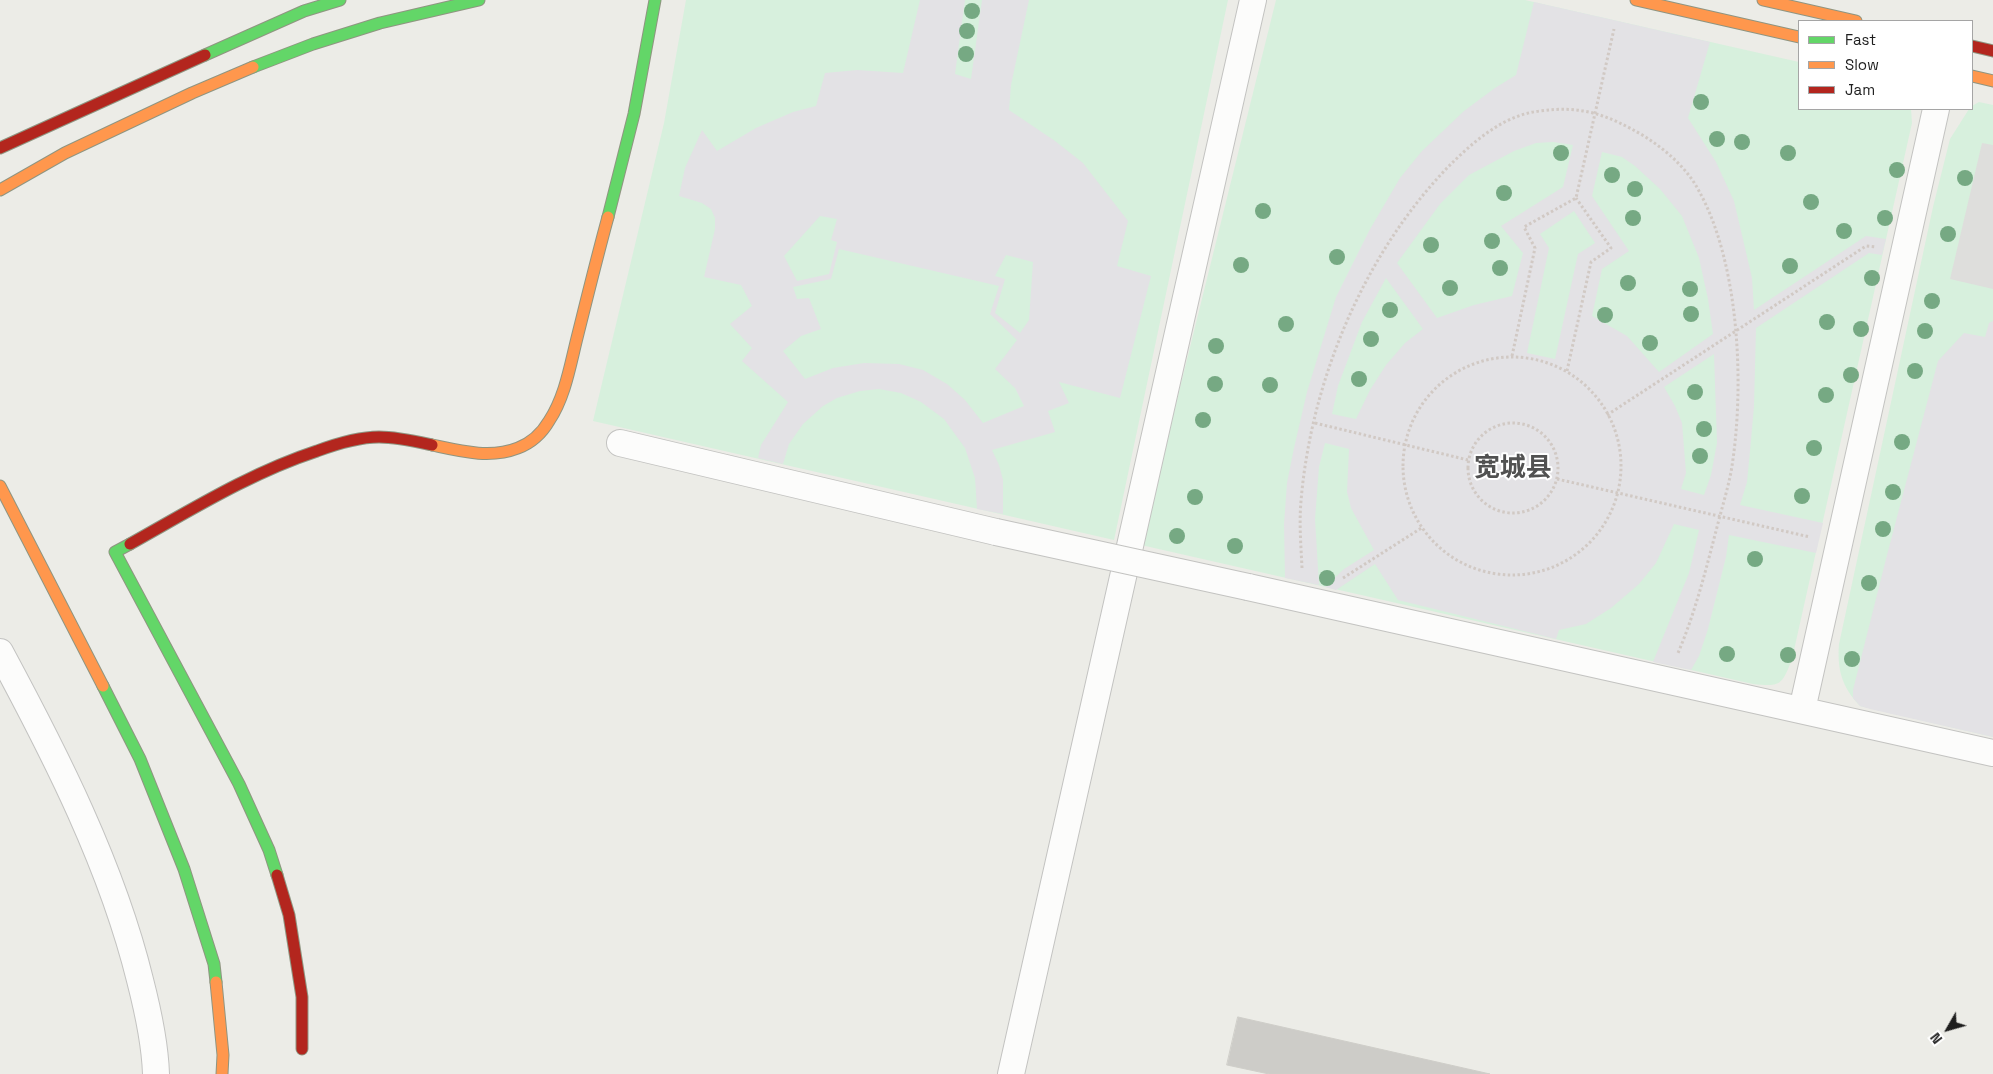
<!DOCTYPE html>
<html>
<head>
<meta charset="utf-8">
<style>
  body { margin:0 }
  #map { position:relative; width:1993px; height:1074px; overflow:hidden; background:#ecece7; font-family:"Space Grotesk",sans-serif }
  canvas { display:block }
  .legend { position:absolute; left:1798px; top:20px; width:175px; height:90px; box-sizing:border-box; background:#fff; border:1px solid #a5a5a5; margin:0; padding:6px 9px; list-style:none; font-size:15px; color:#1e1e1e }
  .legend li { display:flex; align-items:center; gap:10px; height:25px }
  .legend b { width:25px; border:1px solid #a5a5a5 }
  .north { position:absolute; left:1923px; top:1004px; width:50px; height:50px; -webkit-text-stroke:4px #fff; paint-order:stroke; rotate:232deg; font-size:14px; font-weight:700; line-height:20px; text-align:center; color:#1e1e1e }
  .north::after { content:''; display:block; margin:auto; width:18px; height:22px; background:#1e1e1e; clip-path:polygon(50% 0,100% 100%,50% 72%,0 100%) }
</style>
</head>
<body>
<div id="map">
<canvas width="1993" height="1074"></canvas>
<ul class="legend">
<li><b style="height:6px;background:#63d668"></b>Fast</li>
<li><b style="height:6px;background:#ff974d"></b>Slow</li>
<li><b style="height:6px;background:#b3261e"></b>Jam</li>
</ul>
<div class="north">N</div>
</div>
<script>
const context = document.querySelector('canvas').getContext('2d');
context.lineJoin = 'round';
function fill(path, color) { context.fillStyle = color; context.fill(path, 'evenodd'); }
function strokePath(path, color, width, dash) { context.strokeStyle = color; context.lineWidth = width; context.lineCap = dash ? 'butt' : 'round'; context.setLineDash(dash || []); context.stroke(path); }
function label(font, color, halo, rows, align = 'center') {
  context.font = font + ' "Space Grotesk","Noto Sans SC",sans-serif'; context.lineWidth = 4; context.setLineDash([]); context.textBaseline = 'middle'; context.strokeStyle = halo; context.fillStyle = color; for (const [text, x, y, turn = 0] of rows) {
    context.save(); context.translate(x, y); context.rotate((+turn || 0) * Math.PI / 180); context.textAlign = isNaN(turn) ? turn : align; if (halo) context.strokeText(text, 0, 0); context.fillText(text, 0, 0); context.restore();
  }
}
const park = new Path2D(`
  M686,0h542l-114,540 -521,-119 71,-298z
  M1276,0h249l274,62v47h112l1,14 -120,536c-10,26 -11,28 -39,25l-612,-139z
  M1979,102l14,3v632l-133,-31c-18,-19 -23,-36 -21,-62l94,-437 17,-68 19,-30h3v-3z`);
const parking = new Path2D(`
  M1982,143l11,2v144l-43,-10z`);
const plaza = new Path2D(`
  M920,0h45l-10,74 16,5 11,-79h47l-18,85 -2,25 46,31 28,22 45,58 -11,45 34,10 -31,122 -61,-16 10,21 -21,8 7,21 -63,18 7,15 4,15v34l-26,-5 -2,-31 -10,-30 -21,-29 -23,-17 -20,-9 -22,-4 -19,2 -23,7 -14,8 -20,18 -14,20 -6,20 -25,-6 3,-13 27,-43 -46,-41 10,-13 -22,-24 22,-18 -11,-21 -37,-8 11,-48v-11l-4,-9 -9,-6 -23,-7 6,-28 17,-38 15,21 39,-23 37,-16 23,-6 9,-33 32,-3 46,3zM820,216l17,3 -6,21 6,2 -8,32 -32,7 -13,-25zM839,249l160,37 -9,28 27,26 -22,29 20,19 9,18 -41,17 -18,-23 -18,-16 -24,-14 -24,-6 -35,-1 -31,5 -28,11 -22,-28 18,-15 20,-7 -12,-31 -12,1 -4,-12 38,-8zM1006,255l27,7 -4,58 -9,13 -25,-20 10,-34 -10,-3z
  M1534,2l176,40 -22,76 28,44 18,39 18,77 2,32 112,-74 20,3 -4,16 -13,-2 -113,75 -2,78 -4,45 -3,31 -7,23 83,18 -7,30 -87,-18 -3,22 -18,72 -9,27 -8,14 -38,-8 36,-89 10,-43 -25,-6 -18,39 -17,21 -28,24 -25,16 -27,6 -3,9 -158,-39 -23,-36 -39,26 -11,-3 19,-18 30,-19 -23,-42 -4,-16 2,-43 -24,-6 -6,24 -4,52 4,66 -34,-7 -1,-54 3,-41 7,-35 13,-56 29,-95 33,-66 31,-53 22,-27 42,-40 31,-23 21,-13zM1553,142l20,3 -10,42 -62,39 22,27 -11,43 -38,9 -37,13 -40,-55 43,-59 29,-29 45,-24 22,-8zM1602,152l20,5 13,9 25,23 22,27 17,42 9,41 5,35 -54,38 -32,-36 -35,-20 10,-47 27,-18 -37,-55zM1574,211l21,32 -17,11 -23,105 -28,-6 22,-105 -9,-14zM1386,278l37,51 -18,14 -19,22 -16,25 -14,29 -24,-5 6,-28 24,-64zM1714,354l3,89 -6,32 -7,20 -23,-6 5,-16 -4,-50 -7,-17 -11,-19z
  M1993,321v416l-123,-28 -10,-3 -7,-8v-8l34,-135 51,-194 26,-28 21,4 4,-14z`);
const building = new Path2D(`
  M1238,1017l252,57h-221l-42,-9z`);
const path = new Path2D(`
  M1512,356l23,-108 -11,-21 52,-29 38,-169
  M1403 466a109 109 0 1 1 218 0a109 109 0 1 1-218 0Z
  M1567,371l24,-109 20,-14 -35,-50
  M1607,415l259,-169 10,1
  M1315,423l153,37
  M1468 468a45 45 0 1 1 90 0a45 45 0 1 1-90 0Z
  M1557,479l253,58
  M1302,568c-1,-22 -3,-44 -1,-67 10,-120 63,-247 147,-334 25,-25 55,-52 92,-56 42,-6 68,4 104,25 22,14 43,32 55,55 41,74 46,199 32,281 -4,20 -10,39 -15,59 -11,42 -21,82 -38,122
  M1343,578l80,-51`);
const street = new Path2D(`
  M620,443l376,89
  M1248,587l745,166
  M0,652c56,104 112,214 140,328 8,31 15,63 16,94
  M1802,710l134,-601
  M1011,1074l242,-1074`);
const fast = new Path2D(`
  M205,55l99,-44 36,-11
  M253,67l60,-23 67,-21 99,-23
  M608,217l26,-103 21,-114
  M130,544l-15,8 124,232 30,66 8,25
  M103,686l37,73 44,110 30,95 2,18`);
const slow = new Path2D(`
  M1636,0l163,37
  M1763,0l93,21
  M1972,76l21,5
  M0,190l65,-37 127,-60 61,-26
  M432,445c28,6 58,14 86,3 13,-5 24,-15 31,-27 16,-24 21,-55 28,-83 10,-40 20,-81 31,-121
  M0,486l103,200
  M216,982l7,73 -1,19`);
const jam = new Path2D(`
  M1972,46l21,5
  M0,148l205,-93
  M130,544c61,-34 120,-71 187,-93 19,-7 41,-14 62,-14 18,0 35,4 53,8
  M277,875l12,40 13,82v52`);
const streetBridge = new Path2D(`
  M996,532l252,55`);
const trees = [
  [972,11],
  [967,31],
  [966,54],
  [1701,102],
  [1717,139],
  [1742,142],
  [1561,153],
  [1788,153],
  [1897,170],
  [1612,175],
  [1965,178],
  [1635,189],
  [1504,193],
  [1811,202],
  [1263,211],
  [1633,218],
  [1885,218],
  [1844,231],
  [1948,234],
  [1492,241],
  [1431,245],
  [1337,257],
  [1241,265],
  [1790,266],
  [1500,268],
  [1872,278],
  [1628,283],
  [1450,288],
  [1690,289],
  [1932,301],
  [1390,310],
  [1691,314],
  [1605,315],
  [1827,322],
  [1286,324],
  [1861,329],
  [1925,331],
  [1371,339],
  [1650,343],
  [1216,346],
  [1915,371],
  [1851,375],
  [1359,379],
  [1215,384],
  [1270,385],
  [1695,392],
  [1826,395],
  [1203,420],
  [1704,429],
  [1902,442],
  [1814,448],
  [1700,456],
  [1893,492],
  [1802,496],
  [1195,497],
  [1883,529],
  [1177,536],
  [1235,546],
  [1755,559],
  [1327,578],
  [1869,583],
  [1727,654],
  [1788,655],
  [1852,659]
];
const townNames = [
  ["宽城县",1513,469]
];
fill(park, '#d7f0dd');
fill(parking, '#dededc');
fill(plaza, '#e3e2e5');
fill(building, '#cdccc8');
strokePath(building, '#cfcec9', 1);
strokePath(street, '#c3c3c1', 28);
strokePath(fast, '#8f9581', 13);
strokePath(slow, '#8f9581', 13);
strokePath(jam, '#8f9581', 13);
strokePath(path, '#d1c9c4', 3, [2.5, 2.5]);
strokePath(street, '#fcfcfb', 26);
strokePath(fast, '#63d668', 11);
strokePath(slow, '#ff974d', 11);
strokePath(jam, '#b3261e', 11);
strokePath(streetBridge, '#c3c3c1', 28, []);
strokePath(streetBridge, '#fcfcfb', 26);
context.fillStyle = '#76a983';
for (const [x, y] of trees) { context.beginPath(); context.arc(x, y, 8, 0, 2 * Math.PI); context.fill(); }
label('bold 26px', '#515151', '#fff', townNames);
</script>
</body>
</html>
